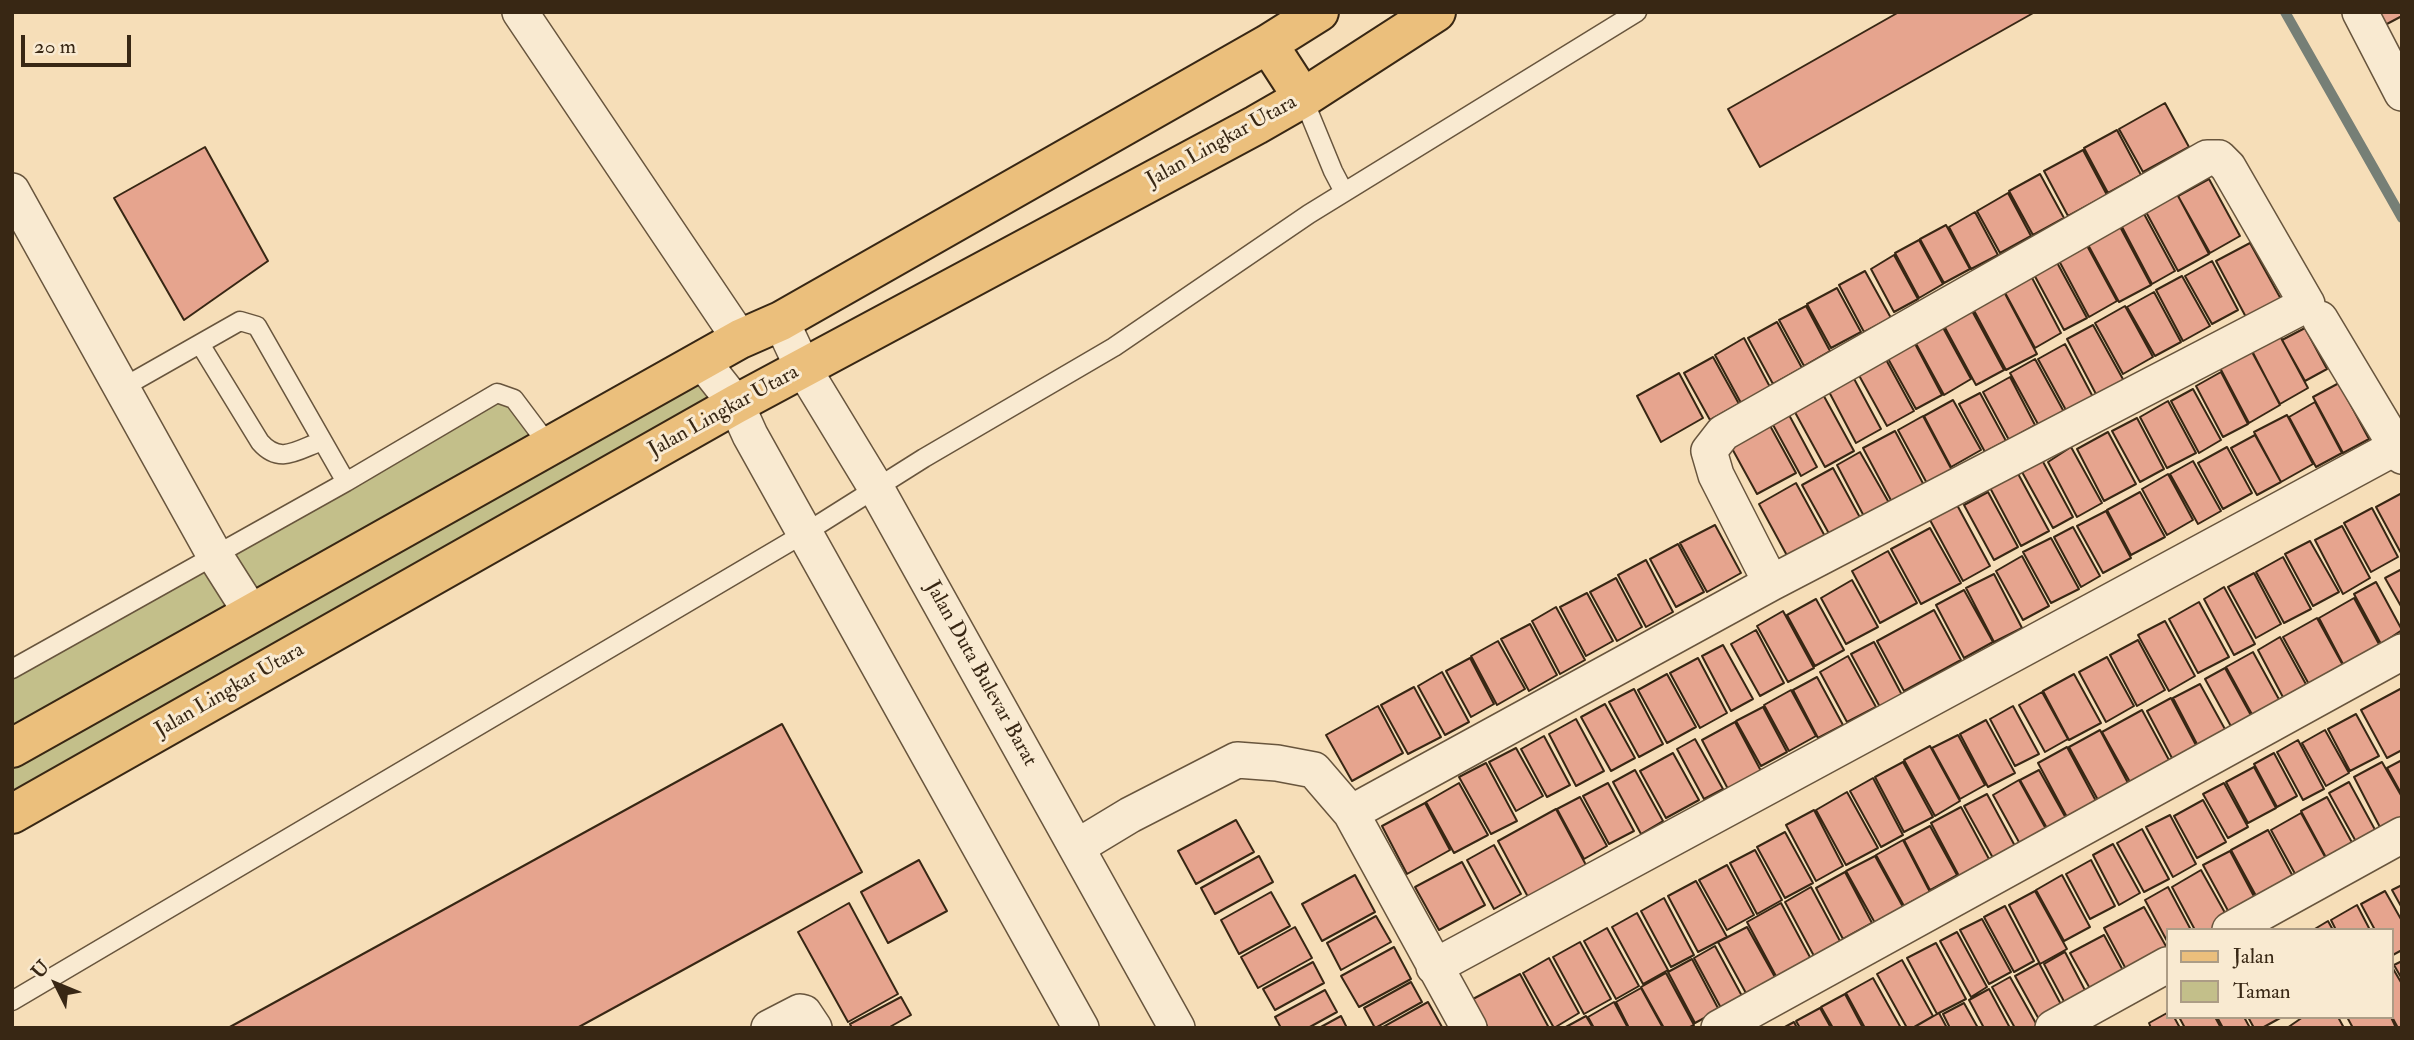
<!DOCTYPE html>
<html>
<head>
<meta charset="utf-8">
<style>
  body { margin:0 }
  #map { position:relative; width:2414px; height:1040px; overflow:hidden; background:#f6deb8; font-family:"IM FELL Double Pica",serif }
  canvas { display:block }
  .frame { position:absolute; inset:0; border:14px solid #382714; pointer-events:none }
  .legend { position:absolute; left:2166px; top:928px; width:228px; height:91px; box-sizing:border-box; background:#f9ead1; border:2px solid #ac9c85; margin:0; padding:9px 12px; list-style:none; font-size:21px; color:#382714 }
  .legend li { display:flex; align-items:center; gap:14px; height:35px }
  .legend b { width:35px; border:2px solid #ac9c85 }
  .north { position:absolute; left:21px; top:949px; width:70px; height:70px; -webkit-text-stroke:5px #f9ead1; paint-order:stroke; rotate:313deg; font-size:19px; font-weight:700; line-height:28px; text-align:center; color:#382714 }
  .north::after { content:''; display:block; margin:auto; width:24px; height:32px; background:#382714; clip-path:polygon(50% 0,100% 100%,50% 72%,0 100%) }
  .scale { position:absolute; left:21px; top:35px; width:110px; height:32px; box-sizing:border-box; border:4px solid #382714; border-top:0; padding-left:9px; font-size:21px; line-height:24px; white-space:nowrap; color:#382714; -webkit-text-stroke:5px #f9ead1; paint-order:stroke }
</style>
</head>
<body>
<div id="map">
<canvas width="2414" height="1040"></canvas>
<div class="frame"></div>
<ul class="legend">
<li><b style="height:9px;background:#ebbf7c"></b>Jalan</li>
<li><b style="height:19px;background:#c3bf8a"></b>Taman</li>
</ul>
<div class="north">U</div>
<div class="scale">20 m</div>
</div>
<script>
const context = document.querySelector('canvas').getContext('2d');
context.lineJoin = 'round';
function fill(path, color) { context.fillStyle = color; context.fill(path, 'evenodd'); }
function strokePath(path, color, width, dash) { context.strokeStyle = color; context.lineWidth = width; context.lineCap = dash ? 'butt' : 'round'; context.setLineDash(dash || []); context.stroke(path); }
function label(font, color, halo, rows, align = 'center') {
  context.font = font + ' "IM FELL Double Pica",serif'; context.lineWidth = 6; context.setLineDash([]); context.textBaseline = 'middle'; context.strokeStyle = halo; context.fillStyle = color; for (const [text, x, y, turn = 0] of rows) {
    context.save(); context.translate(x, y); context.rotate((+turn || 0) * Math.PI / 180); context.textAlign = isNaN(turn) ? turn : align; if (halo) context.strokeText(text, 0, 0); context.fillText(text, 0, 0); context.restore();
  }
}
const green = new Path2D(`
  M702,361l34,43 -724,408v-143l485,-276 53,54z`);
const stream = new Path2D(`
  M2285,12l117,206`);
const building = new Path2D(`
  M1899,12h136l-275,155 -32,-58z
  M2378,12h24v4l-17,9z
  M2165,103l24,44 -46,25 -24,-43z
  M2117,130l24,45 -33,18 -24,-45z
  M205,147l63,114 -84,59 -70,-122z
  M2083,150l24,45 -39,21 -24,-45z
  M2040,174l24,44 -31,17 -24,-44z
  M2209,179l31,57 -30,17 -32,-57z
  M2008,193l23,43 -31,17 -23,-42z
  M2177,194l32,60 -31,17 -32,-59z
  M1975,212l23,43 -27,14 -22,-42z
  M2143,212l32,59 -23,13 -31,-59z
  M2118,223l33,62 -32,17 -33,-61z
  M1946,225l24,44 -26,14 -24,-44z
  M1919,240l24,44 -24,14 -24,-45z
  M2085,242l32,59 -28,16 -32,-60z
  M2250,243l32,58 -35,18 -31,-58z
  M1894,255l24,44 -24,13 -23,-43z
  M2054,257l33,61 -23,12 -33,-61z
  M2212,261l26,49 -26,14 -27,-48z
  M1865,271l26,47 -27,14 -25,-47z
  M2030,274l31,59 -26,15 -32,-59z
  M2182,276l28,50 -27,15 -27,-51z
  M1837,288l24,44 -30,16 -24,-44z
  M2002,288l35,66 -31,16 -35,-65z
  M2154,292l27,50 -26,14 -28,-49z
  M1806,306l24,45 -26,15 -25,-46z
  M2125,306l28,51 -30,17 -28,-51z
  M1971,309l33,61 -28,15 -33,-61z
  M1777,322l25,46 -29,16 -25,-46z
  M1941,324l30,55 -27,16 -30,-55z
  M2093,325l31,56 -27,15 -30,-57z
  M2305,328l22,41 -22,12 -23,-41z
  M2280,336l28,52 -28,16 -28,-52z
  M1744,338l26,49 -29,16 -26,-48z
  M1913,340l29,55 -26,14 -30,-54z
  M2065,344l28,53 -26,15 -29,-53z
  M2251,349l29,56 -31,18 -30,-57z
  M1884,356l30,55 -27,15 -31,-56z
  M1713,357l26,47 -29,16 -26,-47z
  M2035,359l29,53 -25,14 -29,-53z
  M2221,372l27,52 -25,13 -27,-51z
  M1679,373l24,45 -42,24 -24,-46z
  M1852,375l29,54 -25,14 -29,-55z
  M2010,377l25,48 -26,15 -26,-48z
  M2339,383l30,56 -26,14 -30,-56z
  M1820,389l34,62 -29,16 -34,-62z
  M2193,389l28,51 -22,13 -28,-52z
  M1980,393l26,48 -21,11 -26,-48z
  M1953,400l28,50 -30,17 -27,-51z
  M2168,401l28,52 -29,15 -27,-51z
  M2315,402l27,51 -26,14 -27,-50z
  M1788,413l29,54 -16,9 -29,-53z
  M2287,415l26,49 -32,18 -27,-50z
  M1923,416l31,58 -25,13 -31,-57z
  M2137,418l27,51 -24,13 -28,-51z
  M1768,422l28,51 -39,21 -28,-51z
  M1895,431l31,58 -32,17 -31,-58z
  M2108,432l28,52 -32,17 -27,-52z
  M2255,435l26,47 -24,13 -26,-47z
  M2071,447l31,56 -25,14 -29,-55z
  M2227,447l25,46 -29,16 -25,-46z
  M1860,452l32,56 -25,14 -30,-57z
  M2042,460l31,57 -20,11 -31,-56z
  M2193,461l28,50 -23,13 -28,-50z
  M1833,468l30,55 -31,16 -30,-54z
  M2016,470l33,61 -28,15 -33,-62z
  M2168,474l25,46 -26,15 -25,-46z
  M1796,483l31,57 -37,21 -31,-57z
  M1988,492l30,55 -24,13 -30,-55z
  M2140,492l25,45 -34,18 -24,-45z
  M2402,493v62l-26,-48z
  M1957,505l33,61 -27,15 -33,-61z
  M2372,508l26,49 -27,15 -27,-49z
  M2106,511l25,47 -28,15 -26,-47z
  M1715,525l26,48 -34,19 -27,-49z
  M2342,526l28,52 -27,16 -28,-54z
  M2073,527l27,49 -19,11 -27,-50z
  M1930,528l31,55 -40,21 -30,-55z
  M2051,538l28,51 -28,14 -28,-51z
  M2310,541l29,51 -26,14 -28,-52z
  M1678,544l26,48 -28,15 -26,-48z
  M1888,551l29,52 -37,20 -28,-52z
  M2022,556l27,50 -26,14 -27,-49z
  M2283,557l28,52 -27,14 -28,-51z
  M1646,560l27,52 -27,15 -28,-52z
  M2402,569v39l-17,-30z
  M2254,573l27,51 -25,14 -28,-51z
  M1994,574l28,54 -28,14 -28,-54z
  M1616,578l26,49 -25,14 -27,-49z
  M1852,580l26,47 -32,17 -25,-46z
  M2376,582l26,48 -21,14 -27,-50z
  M2224,587l31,57 -21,11 -30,-56z
  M1964,590l29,52 -29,16 -28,-53z
  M1587,593l26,48 -27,15 -26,-49z
  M2354,598l26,48 -36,20 -25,-48z
  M1816,599l28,51 -29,16 -28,-51z
  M2199,602l30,55 -31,16 -29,-54z
  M1556,607l29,53 -25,14 -28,-53z
  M1934,610l27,50 -57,31 -27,-50z
  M1783,611l31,57 -26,14 -31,-56z
  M2317,618l28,51 -34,19 -28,-51z
  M2165,621l30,55 -26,15 -31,-56z
  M1530,624l27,51 -28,16 -28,-52z
  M1756,630l28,53 -24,13 -29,-52z
  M2280,637l28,51 -23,13 -27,-51z
  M2138,640l27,50 -28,16 -27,-51z
  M1498,641l27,48 -28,16 -26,-49z
  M1874,642l28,53 -22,12 -29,-53z
  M1723,645l30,54 -22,12 -29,-55z
  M2253,652l28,51 -27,15 -28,-51z
  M1848,656l28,51 -29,15 -27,-50z
  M2107,657l27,49 -28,16 -27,-50z
  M1470,658l24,46 -23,13 -25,-46z
  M1698,658l29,55 -27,15 -30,-55z
  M2225,668l28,51 -20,11 -28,-51z
  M1442,672l27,50 -24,13 -27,-49z
  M1667,674l29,53 -29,16 -29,-53z
  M2074,674l27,49 -32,17 -26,-49z
  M1817,677l26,48 -25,13 -25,-48z
  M2200,684l26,47 -28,15 -25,-48z
  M1414,687l27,50 -33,17 -27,-49z
  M2402,688v62l-15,8 -26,-48z
  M1634,689l29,55 -24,13 -30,-55z
  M1791,690l25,46 -27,15 -25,-46z
  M2042,692l26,47 -23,13 -26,-47z
  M2171,698l26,49 -24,13 -26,-49z
  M1605,704l30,54 -24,13 -30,-54z
  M1378,706l25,47 -51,28 -26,-46z
  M2013,706l26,48 -24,12 -25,-47z
  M1763,707l24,45 -26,14 -25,-45z
  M2142,710l27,50 -39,22 -28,-50z
  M2356,714l23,42 -29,15 -22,-42z
  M1576,719l28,52 -28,15 -27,-52z
  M1986,720l29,53 -27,14 -28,-53z
  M1735,722l26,49 -33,18 -26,-49z
  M782,724l80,148 -285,156h-349z
  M2100,730l28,53 -30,17 -29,-53z
  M2325,730l24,43 -23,13 -24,-43z
  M1958,735l27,50 -25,14 -28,-51z
  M1544,736l26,49 -23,12 -26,-48z
  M1695,739l28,50 -19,10 -27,-50z
  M2298,740l26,49 -21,11 -26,-48z
  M1930,746l30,55 -25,15 -31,-56z
  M2067,747l30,56 -29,16 -30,-56z
  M1516,748l27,48 -27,15 -27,-49z
  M1673,753l26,47 -33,18 -26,-47z
  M2274,753l23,43 -20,11 -23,-43z
  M2402,760v35l-15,-27z
  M1903,762l30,55 -29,15 -29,-55z
  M2382,762l20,35v26l-19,10 -29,-56z
  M1486,763l31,58 -26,13 -32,-57z
  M2254,767l22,41 -28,15 -22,-41z
  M1635,770l28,51 -22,13 -28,-52z
  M2039,770l28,50 -19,10 -28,-50z
  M1873,778l30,57 -22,12 -31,-56z
  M2019,780l27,49 -26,15 -27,-49z
  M2349,782l30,55 -20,10 -30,-54z
  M1459,783l29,52 -34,18 -28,-51z
  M1608,783l26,48 -25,13 -26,-48z
  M2224,783l24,44 -20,11 -25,-44z
  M1847,792l31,56 -32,17 -30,-55z
  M1987,794l28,52 -22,12 -29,-52z
  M1580,797l27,49 -23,13 -27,-50z
  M2327,797l28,51 -26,15 -28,-52z
  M2203,800l23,42 -29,16 -23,-42z
  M1425,803l25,47 -43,24 -25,-48z
  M1961,807l28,52 -30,17 -28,-53z
  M1556,809l30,56 -58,32 -30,-56z
  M1814,810l29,56 -27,15 -30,-56z
  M2301,813l28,51 -30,17 -28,-51z
  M2170,815l26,49 -23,13 -27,-50z
  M1236,820l18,32 -58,32 -18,-33z
  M1930,826l27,49 -27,15 -26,-50z
  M2142,829l27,50 -25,13 -27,-49z
  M2268,830l29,54 -36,21 -30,-55z
  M1785,832l28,51 -28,15 -28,-51z
  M1903,840l27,52 -26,14 -28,-51z
  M2113,844l27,49 -21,12 -26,-50z
  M1494,845l27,49 -27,15 -27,-49z
  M1755,850l27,50 -25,14 -27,-51z
  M2230,851l28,53 -26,14 -29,-53z
  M1259,856l14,26 -58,32 -14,-26z
  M1875,856l28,51 -28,16 -29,-52z
  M919,860l28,51 -59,32 -27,-51z
  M2091,860l24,46 -25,13 -24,-45z
  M1462,862l23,43 -46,25 -24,-43z
  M1727,865l27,50 -27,15 -28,-50z
  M2201,870l28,50 -18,10h-16l-23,-43z
  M1845,872l27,51 -29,16 -27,-51z
  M1355,875l20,37 -53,29 -20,-37z
  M2062,875l28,52 -26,14 -28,-51z
  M1696,881l31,56 -29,15 -30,-56z
  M2402,885v23l-10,-18z
  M1811,887l29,54 -26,15 -29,-54z
  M2168,887l23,43h-24v11l-22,-41z
  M2035,891l32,58 -27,15 -31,-59z
  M2385,891l17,30v29l-11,6v-26h-16l-14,-26z
  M1271,892l19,34 -51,28 -18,-34z
  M1664,898l30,57 -23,12 -30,-56z
  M849,903l49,91 -50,28 -50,-90z
  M1781,903l30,56 -34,19 -30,-56z
  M2357,905l13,25h-34l-5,-10z
  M2005,906l29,55 -20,11 -30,-55z
  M2144,907l23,41 -40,23 -23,-43z
  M1637,913l31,57 -25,14 -31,-57z
  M1376,916l15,26 -50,28 -14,-27z
  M1982,919l29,53 -22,12 -29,-54z
  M2328,921l5,9h-20z
  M1295,927l17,31 -54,30 -17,-31z
  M1747,927l29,52 -29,16 -29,-53z
  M1607,928l32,58 -23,13 -32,-58z
  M1957,932l30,55 -16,10 -31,-56z
  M2104,935l22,41 -33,18 -23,-41z
  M1580,942l31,57 -27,15 -31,-57z
  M1936,943l30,56 -29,15 -30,-56z
  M1715,946l27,50 -21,12 -27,-50z
  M1394,947l17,32 -52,28 -18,-31z
  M2065,952l23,44 -21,11 -23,-43z
  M1549,958l30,55 -25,15 -31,-55z
  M1692,959l27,51 -24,13 -27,-51z
  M1902,960l31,56 -21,12h-5l-30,-54z
  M2402,961v18l-8,-14z
  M1313,962l11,21 -49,27 -12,-21z
  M2039,963l25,47 -23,13 -26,-47z
  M2392,967l10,17v44h-4l-7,-13z
  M1666,973l28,52 -6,3h-24l-23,-41z
  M1520,974l29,54h-61l-15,-29z
  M2010,977l28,50 -23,1 -23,-41z
  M1873,978l28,50h-36l-19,-35z
  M1411,982l11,20 -47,26 -11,-20z
  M1641,988l22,40h-34l-13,-26z
  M1989,989l21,39h-26l-15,-28z
  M1325,990l12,22 -29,16h-27l-6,-11z
  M1845,994l18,34h-30l-12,-21z
  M901,997l10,18 -23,13h-36l-2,-4z
  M1428,1002l14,25 -61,1z
  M1614,1002l14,26h-34l-6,-11z
  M1964,1003l14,25h-28l-7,-14z
  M1820,1008l11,20h-31l-4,-7z
  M1939,1013l8,15h-34z
  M2167,1013v4h7l6,11h-29l-2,-5z
  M1341,1016l6,12h-28z
  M1586,1016l7,12h-29z
  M2179,1017h36l6,11h-36z
  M2217,1017h27l6,11h-27z
  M2248,1017h34l-20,11h-8z
  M2303,1017h35l6,11h-57z
  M2347,1017h44l5,11h-43z
  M1794,1022l3,6h-14z`);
const service = new Path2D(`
  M1303,98l30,73 11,21
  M200,344l60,98c20,23 37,8 62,-1
  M122,388l118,-67 17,5 89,156
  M12,669l334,-187 151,-89 17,6 36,48
  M12,1001l793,-468 119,-75 190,-111 195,-133 328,-202`);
const minor = new Path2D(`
  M520,12l220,327
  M2360,12l42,81
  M12,191l202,363 38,60
  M2320,319l82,137
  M781,321l22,47 73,120 301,540
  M702,361l34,43 14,31 331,593
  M1351,813l420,-230 536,-279 -79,-137 -9,-9h-12l-484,275 -14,18 7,24 55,108
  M1077,847l53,-32 107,-55 40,3 37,7 37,43 118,215
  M2230,930l172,-95
  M1434,967l962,-520
  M769,1028l31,-16 4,1 10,15
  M1719,1028l683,-376
  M2053,1028l114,-63`);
const primary = new Path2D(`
  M1268,44l35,54
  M12,748l728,-409 41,-18 487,-277 51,-32
  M12,814l724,-410 520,-279 47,-27 133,-86`);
const streetNames = [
  ["Jalan Lingkar Utara",1222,142,-29],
  ["Jalan Lingkar Utara",724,412,-29],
  ["Jalan Duta Bulevar Barat",980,674,61],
  ["Jalan Lingkar Utara",230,691,-30]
];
fill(green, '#c3bf8a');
strokePath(stream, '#767f76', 10);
fill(building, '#e6a48e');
strokePath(building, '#382714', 2);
strokePath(service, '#68553d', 21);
strokePath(minor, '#68553d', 38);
strokePath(primary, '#382714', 42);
strokePath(service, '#f9ead1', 18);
strokePath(minor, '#f9ead1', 35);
strokePath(primary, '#ebbf7c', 38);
label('21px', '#382714', '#f9ead1', streetNames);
</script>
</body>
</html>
